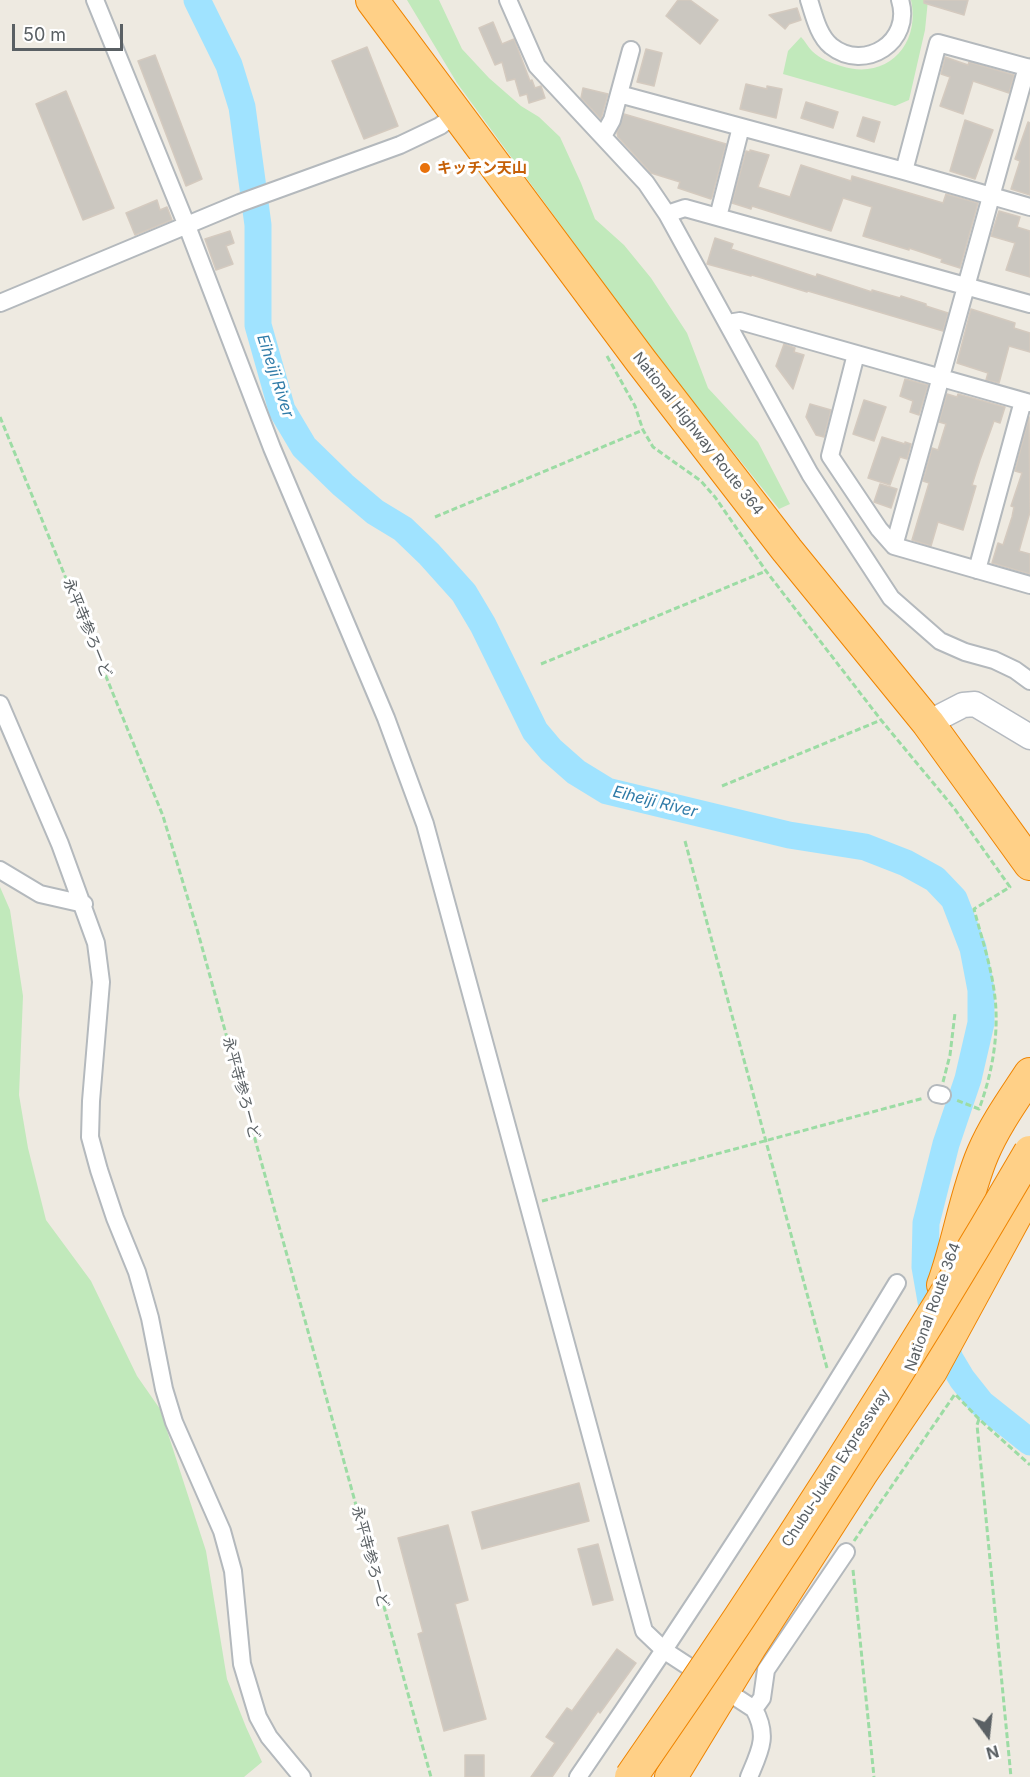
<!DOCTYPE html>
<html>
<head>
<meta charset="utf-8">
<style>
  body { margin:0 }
  #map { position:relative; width:1030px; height:1777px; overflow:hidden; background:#eeeae1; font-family:Inter,sans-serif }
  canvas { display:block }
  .north { position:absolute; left:958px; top:1705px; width:60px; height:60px; -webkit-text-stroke:4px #fff; paint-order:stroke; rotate:165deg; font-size:16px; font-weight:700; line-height:24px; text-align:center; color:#5a6064 }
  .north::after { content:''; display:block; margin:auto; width:21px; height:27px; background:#5a6064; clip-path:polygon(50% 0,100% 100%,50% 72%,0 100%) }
  .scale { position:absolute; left:12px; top:24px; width:111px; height:27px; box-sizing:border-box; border:3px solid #5a6064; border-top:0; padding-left:8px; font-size:18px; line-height:21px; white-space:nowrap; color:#5a6064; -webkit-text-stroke:4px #fff; paint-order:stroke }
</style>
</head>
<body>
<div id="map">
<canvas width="1030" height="1777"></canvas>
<div class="north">N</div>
<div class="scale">50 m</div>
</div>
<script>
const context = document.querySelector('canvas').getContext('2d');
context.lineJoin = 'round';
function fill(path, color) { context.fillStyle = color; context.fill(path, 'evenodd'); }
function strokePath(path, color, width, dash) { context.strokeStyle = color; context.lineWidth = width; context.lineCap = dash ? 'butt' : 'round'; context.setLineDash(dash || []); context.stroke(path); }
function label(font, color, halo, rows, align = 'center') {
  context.font = font + ' Inter,"Noto Sans JP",sans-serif'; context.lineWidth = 6; context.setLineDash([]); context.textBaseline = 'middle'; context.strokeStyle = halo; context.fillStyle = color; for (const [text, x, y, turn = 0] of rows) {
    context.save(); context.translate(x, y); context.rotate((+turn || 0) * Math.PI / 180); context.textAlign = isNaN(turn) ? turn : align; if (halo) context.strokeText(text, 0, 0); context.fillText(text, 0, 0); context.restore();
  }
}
const green = new Path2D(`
  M407,0h32l23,49 27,29 32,28 18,11 21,20 21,46 14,36 29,26 27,33 36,55 21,55 50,54 32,62 -11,5 -97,-121 -59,-78 -166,-227z
  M911,0h17l-3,30 -16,70 -14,6 -112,-32 5,-23 13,-14c4,4 7,10 11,14 8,8 19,12 29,15 45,15 80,-21 70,-66z
  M0,887l10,23 13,86 -4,99 9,53 18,72 45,61 46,95 23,33 46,142 21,128 19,48 16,35 -18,15h-244z`);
const river = new Path2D(`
  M197,0l32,65 13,42 16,118v100l24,85 22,37 39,38 32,27 28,17 26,25 35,39 19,32 52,106 16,19 25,22 31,19 182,44 76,12 41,16 29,16 19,20 19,49 8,42v33l-13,56 -22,65 -20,79 -1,44 7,40 18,52 12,20 19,24 49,39`);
const building = new Path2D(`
  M678,0h12l28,20 -18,24 -34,-28z
  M924,0h44l-4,15 -40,-12z
  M797,8l4,12 -12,4 -4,5 -16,-14z
  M493,22l9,22 12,-5 16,42 2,-1 3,8 6,-2 4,12 -16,5 -2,-9 -7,2 -5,-17 -8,2 -5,-19 -7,3 -16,-37z
  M367,47l31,79 -34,13 -32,-78z
  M646,49l16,4 -8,33 -17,-4z
  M155,55l47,124 -16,7 -48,-125z
  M945,57l23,8 1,-3 45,13 -5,18 -36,-12 -10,33 -23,-8 10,-29 -9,-3z
  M746,84l21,5v-3l15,3 -6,29 -36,-9z
  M583,88l25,6 -7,25 -20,-21z
  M66,91l48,117 -31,12 -47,-116z
  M806,102l32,10 -5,16 -32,-10z
  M624,114l102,30 -14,53 -1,2 -33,-11 2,-6 -29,-9 -33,-36 -1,-4z
  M863,117l17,5 -6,20 -17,-6z
  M965,120l28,10 -18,49 -25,-8z
  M1028,122l2,1v72l-19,-6 9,-28 -5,-2z
  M750,150l19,5 -11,32 32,10 11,-32 50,16 1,-5 91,27 3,-9 32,9 -18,65 -19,-6 1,-3 -33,-11v2l-46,-14 9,-29 -29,-9 -12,33 -79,-25 -1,3 -19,-6 14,-52 4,1z
  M157,200l3,10 7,-3 5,13 -37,15 -9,-22z
  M999,211l21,6 -3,10 13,4v46l-24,-7 9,-27 -24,-7z
  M230,231l4,12 -8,3 7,18 -17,6 -11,-31z
  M715,238l18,6 -2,5 85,28 1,-3 55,18v-2l28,8 1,-2 25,8v2l22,7 -5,18 -135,-40 -1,1 -55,-17 -1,1 -44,-12z
  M971,309l44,14 -1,5 16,5v19l-21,-6 -10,37 -13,-3 2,-7 -31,-10z
  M784,344l11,4 -1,4 10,3 -11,34 -17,-23z
  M905,379l23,6 -9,30 -9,-3 3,-11 -13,-5z
  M947,394l10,3 1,-3 47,13 -5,16 -6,-2 -14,39 -8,25 4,1 -13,44 -25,-8 -7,24 -19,-6 17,-57 -6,-2 9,-33 6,2 8,-26 -7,-2z
  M864,400l22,7 -12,34 -21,-7z
  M810,404l21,6 -7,27 -8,-2 -10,-18z
  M1029,417l1,95 -11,39 11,3v20l-38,-11 6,-20 5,2 9,-28 2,-10 -3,-1 11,-33 -7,-2z
  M882,437l23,7v-2l6,2 -4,15 -7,-2 -10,28 -22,-7z
  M880,484l17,5 -6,19 -17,-6z
  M579,1483l10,38 -107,28 -10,-37z
  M448,1525l20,75 -13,4 31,115 -42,12 -26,-97 5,-2 -25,-94z
  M598,1544l15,56 -20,5 -15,-56z
  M617,1649l19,14 -36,50 -2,-2 -46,66h-21l24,-34 -9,-6 21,-29 5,3z
  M465,1755h19v22h-19z`);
const path = new Path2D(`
  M607,356l28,50 8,24 10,17 48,34 14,16 51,74 115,149 73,88 56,79 -36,22c7,27 16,53 20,81 6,39 -1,82 -15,119l-23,-9
  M0,417l163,399 34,113 234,848
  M435,517l208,-87
  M541,664l225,-93
  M722,786l159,-66
  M685,841l142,527
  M943,1082l7,-27 5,-42
  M542,1201l382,-103
  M979,1419l-2,6 34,352
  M854,1541l101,-147 24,25 51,46
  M853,1570l21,207`);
const street = new Path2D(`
  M95,0l92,226 85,222 114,270 39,106 219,807 21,20 89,58c15,27 6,42 -5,68
  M508,0l29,66 109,117 21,31 143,260 81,124 49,43 25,11 29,8 21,10 15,11
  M809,0c5,15 9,35 22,46 34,27 82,-5 69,-46
  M1027,67l-133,479 136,39
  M619,94l12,-44
  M603,136l9,-16 7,-26 285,77 126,36
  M904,171l34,-128 92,25
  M667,214l18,-6 345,96
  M718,217l23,-90
  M0,303l240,-100 160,-58 40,-19 16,-12
  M728,323l12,-2 290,82
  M856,354l-26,102 49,73 15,17
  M977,570l46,-169
  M0,704l60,140 36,99 5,39 -10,119 -1,36 9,33 16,48 22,54 13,46 14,71 10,33 48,109 11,40 9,93 16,53 11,20 33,40
  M0,870l40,24 44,10
  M937,1094l5,1
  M754,1709l8,-11 4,-28 80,-118
  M578,1777c111,-162 218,-326 319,-494`);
const secondary = new Path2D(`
  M928,723l35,-18 12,-1 55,33`);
const highway = new Path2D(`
  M372,0l269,361 146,189 141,173 102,141
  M943,1285c16,-43 22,-90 40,-132 12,-28 30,-53 47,-79
  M671,1777l81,-133 109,-170 70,-103 99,-182`);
const highwayBridge = new Path2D(`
  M631,1777c141,-203 275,-411 399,-625`);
const markers = [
  [425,168,6,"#e8710a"]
];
const foodNames = [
  ["キッチン天山",437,168]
];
const streetNames = [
  ["National Highway Route 364",698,434,52],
  ["永平寺参ろーど",87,628,68],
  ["永平寺参ろーど",241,1088,75],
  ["National Route 364",933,1307,-70],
  ["Chubu-Jukan Expressway",836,1468,-57],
  ["永平寺参ろーど",370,1557,75]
];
const waterNames = [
  ["Eiheiji River",275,376,72],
  ["Eiheiji River",655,802,14]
];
fill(green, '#c1e9bb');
strokePath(river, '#a0e3ff', 27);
fill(building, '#cbc7c0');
strokePath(building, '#d4cabf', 1.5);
strokePath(street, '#b4b9bd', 20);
strokePath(secondary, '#b5bac0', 27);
strokePath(highway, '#ef8400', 34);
strokePath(path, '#9cdca4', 3, [6, 3]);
strokePath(street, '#fff', 16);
strokePath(secondary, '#fff', 24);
strokePath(highway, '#ffd087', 32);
strokePath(highwayBridge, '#ef8400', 34, []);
strokePath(highwayBridge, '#ffd087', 32);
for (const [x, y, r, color] of markers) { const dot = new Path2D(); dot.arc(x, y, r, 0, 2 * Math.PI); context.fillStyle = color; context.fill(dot); strokePath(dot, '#fff', 2); }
label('bold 15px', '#c56008', '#fff', foodNames, 'left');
label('15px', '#5a6064', '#fff', streetNames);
label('italic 16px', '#2f7ba8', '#fff', waterNames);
</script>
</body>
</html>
